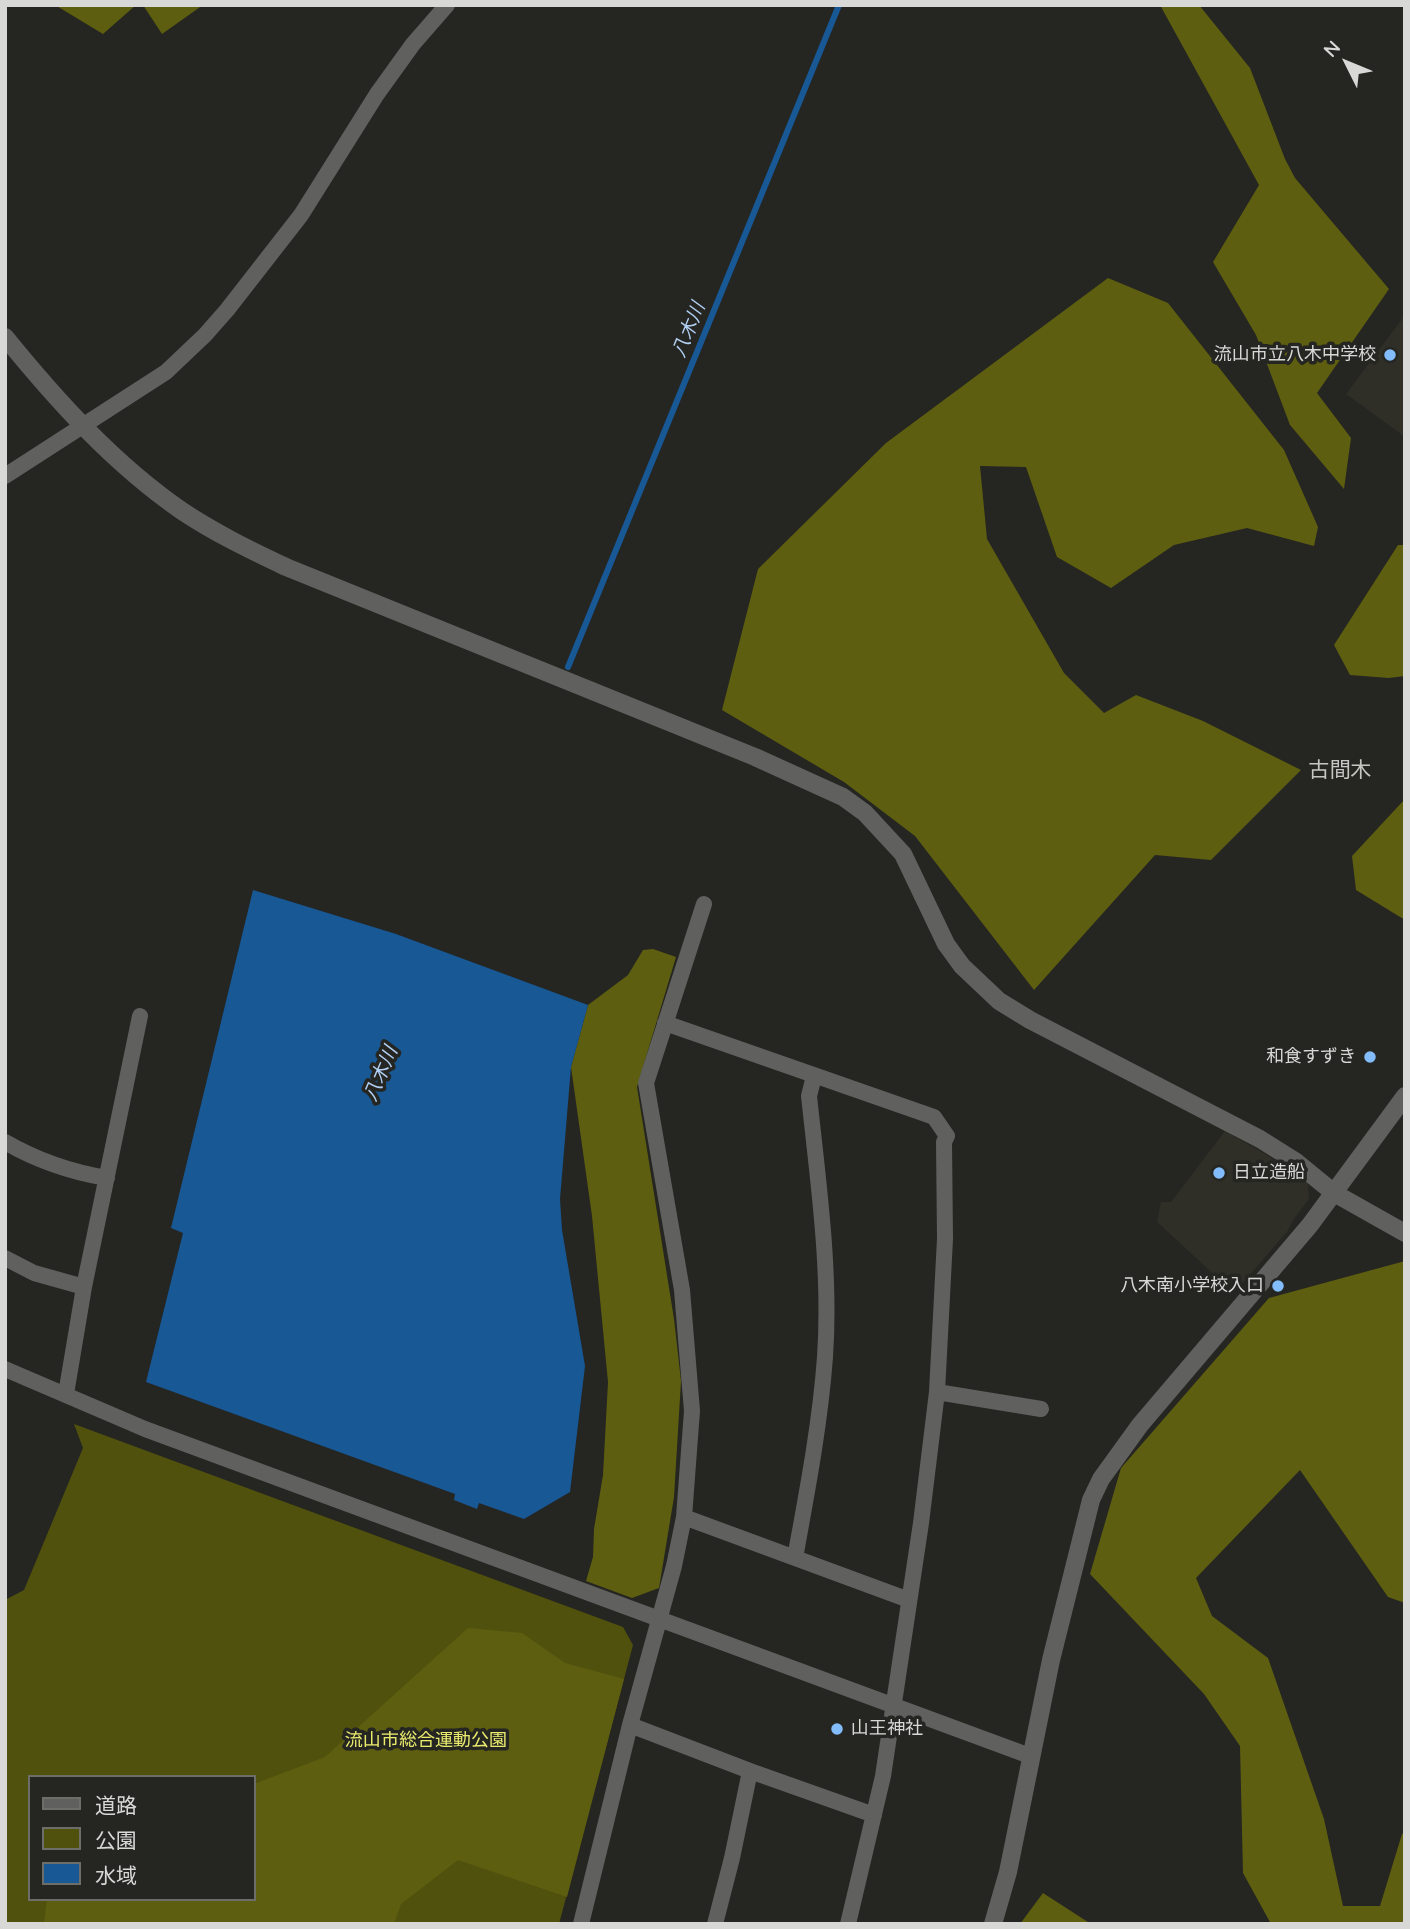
<!DOCTYPE html>
<html>
<head>
<meta charset="utf-8">
<style>
  body { margin:0 }
  #map { position:relative; width:1410px; height:1929px; overflow:hidden; background:#252522; font-family:Quicksand,"Noto Sans JP",sans-serif }
  canvas { display:block }
  .frame { position:absolute; inset:0; border:7px solid #d8d8d6; pointer-events:none }
  .legend { position:absolute; left:28px; top:1775px; width:228px; height:126px; box-sizing:border-box; background:#252522; border:2px solid #6d6d6a; margin:0; padding:9px 12px; list-style:none; font-size:21px; color:#d8d8d6 }
  .legend li { display:flex; align-items:center; gap:14px; height:35px }
  .legend b { width:35px; border:2px solid #6d6d6a }
  .north { position:absolute; left:1312px; top:28px; width:70px; height:70px; -webkit-text-stroke:5px #252522; paint-order:stroke; rotate:313deg; font-size:19px; font-weight:700; line-height:28px; text-align:center; color:#d8d8d6 }
  .north::after { content:''; display:block; margin:auto; width:24px; height:32px; background:#d8d8d6; clip-path:polygon(50% 0,100% 100%,50% 72%,0 100%) }
</style>
</head>
<body>
<div id="map">
<canvas width="1410" height="1929"></canvas>
<div class="frame"></div>
<ul class="legend">
<li><b style="height:9px;background:#60605e"></b>道路</li>
<li><b style="height:19px;background:#51510e"></b>公園</li>
<li><b style="height:19px;background:#175895"></b>水域</li>
</ul>
<div class="north">N</div>
</div>
<script>
const context = document.querySelector('canvas').getContext('2d');
context.lineJoin = 'round';
function fill(path, color) { context.fillStyle = color; context.fill(path, 'evenodd'); }
function strokePath(path, color, width, dash) { context.strokeStyle = color; context.lineWidth = width; context.lineCap = dash ? 'butt' : 'round'; context.setLineDash(dash || []); context.stroke(path); }
function label(font, color, halo, rows, align = 'center') {
  context.font = font + ' Quicksand,"Noto Sans JP",sans-serif'; context.lineWidth = 7; context.setLineDash([]); context.textBaseline = 'middle'; context.strokeStyle = halo; context.fillStyle = color; for (const [text, x, y, turn = 0] of rows) {
    context.save(); context.translate(x, y); context.rotate((+turn || 0) * Math.PI / 180); context.textAlign = isNaN(turn) ? turn : align; if (halo) context.strokeText(text, 0, 0); context.fillText(text, 0, 0); context.restore();
  }
}
const built = new Path2D(`
  M1405,315v122l-59,-43z
  M1225,1131l42,24 41,28 1,16 -16,21 -6,12 -53,61 -77,-71 4,-20h10z`);
const green = new Path2D(`
  M74,1424l549,203 10,18 -74,279h-554v-324l19,-10 59,-142zM30,1777h224v122h-224z`);
const forest = new Path2D(`
  M55,5h81l-33,29z
  M143,5h60l-41,29z
  M1160,5h39l51,63 35,91 10,19 94,111 -72,104 34,45 -7,51 -54,-64 -34,-90 -43,-73 46,-77z
  M1108,278l60,25 116,147 34,77 -4,19 -67,-18 -73,17 -63,43 -54,-31 -31,-90 -46,-1 7,73 77,134 40,40 32,-18 67,26 98,49 -90,90 -56,-5 -121,135 -119,-154 -71,-54 -122,-72 36,-141 128,-126z
  M1398,545h7v131l-16,2 -39,-3 -16,-30z
  M1405,799v121l-49,-30 -4,-34z
  M653,949l23,8 -39,130 37,232 7,62 -7,116 -15,91 -27,10 -46,-17 7,-24 1,-28 9,-54 5,-93 -16,-166 -21,-149 17,-62 40,-30 15,-25z
  M1405,1261v342l-17,-6 -88,-127 -104,108 16,38 56,42 56,161 19,87h37l22,-72 3,-2v92h-134l-28,-51 -3,-127 -36,-52 -114,-120 31,-106 148,-170z
  M468,1628l54,5 43,30 59,16 -57,218 -109,-37 -57,44 -7,20h-350l3,-25h207v-115l71,-27z
  M1043,1893l48,31h-71z`);
const water = new Path2D(`
  M253,890l143,44 192,71 -17,62 -11,132 2,31 23,136 -15,126 -46,27 -45,-16 -2,6 -23,-9 1,-6 -309,-112 37,-149 -12,-5z`);
const stream = new Path2D(`
  M568,667l271,-662`);
const minor = new Path2D(`
  M5,476l161,-104 39,-37 22,-25 74,-95 76,-121 36,-50 34,-39
  M665,1023l269,94 13,19 -3,6 1,97 -8,153
  M5,1142c33,19 65,30 102,36
  M5,1258l29,15 50,14
  M5,1369l140,60 885,327
  M66,1394l18,-107 56,-271
  M684,1517l225,83
  M795,1558c12,-66 25,-133 30,-201 6,-86 -7,-176 -16,-261l5,-20
  M630,1725l120,46 -18,87 -17,66
  M750,1771l124,44
  M581,1924l49,-199 44,-159 10,-49 8,-106 -10,-121 -36,-207 58,-179
  M848,1924l35,-148 38,-253 16,-131 104,17`);
const tertiary = new Path2D(`
  M5,337c52,64 109,127 177,174 33,22 68,39 104,56l469,190 88,40 22,16 38,41 43,90 16,22 37,35 31,19 230,119 35,22 39,32 71,40
  M993,1924l15,-52 43,-212 40,-160 10,-21 39,-54 170,-200 95,-129`);
const markers = [
  [1390,355,7,"#83bcfa"],
  [1370,1057,7,"#83bcfa"],
  [1219,1173,7,"#83bcfa"],
  [1278,1286,7,"#83bcfa"],
  [837,1729,7,"#83bcfa"]
];
const poiNames = [
  ["流山市立八木中学校",1376,355],
  ["和食すずき",1356,1057],
  ["日立造船",1233,1173,"left"],
  ["八木南小学校入口",1264,1286],
  ["山王神社",851,1729,"left"]
];
const parkNames = [
  ["流山市総合運動公園",426,1741]
];
const waterNames = [
  ["八木川",689,330,-68],
  ["八木川",381,1074,-67]
];
const quarterNames = [
  ["古間木",1340,771]
];
fill(built, '#2f2f28');
fill(green, '#51510e');
fill(forest, '#5e5e10');
fill(water, '#175895');
strokePath(stream, '#175895', 6);
strokePath(minor, '#60605e', 16);
strokePath(tertiary, '#60605e', 18);
for (const [x, y, r, color] of markers) { const dot = new Path2D(); dot.arc(x, y, r, 0, 2 * Math.PI); context.fillStyle = color; context.fill(dot); strokePath(dot, '#252522', 2.5); }
label('18px', '#d8d8d6', '#252522', poiNames, 'right');
label('18px', '#eaeb6d', '#252522', parkNames);
label('italic 19px', '#b0cff2', '#252522', waterNames);
label('21px', '#c5c5c2', '#252522', quarterNames);
</script>
</body>
</html>
